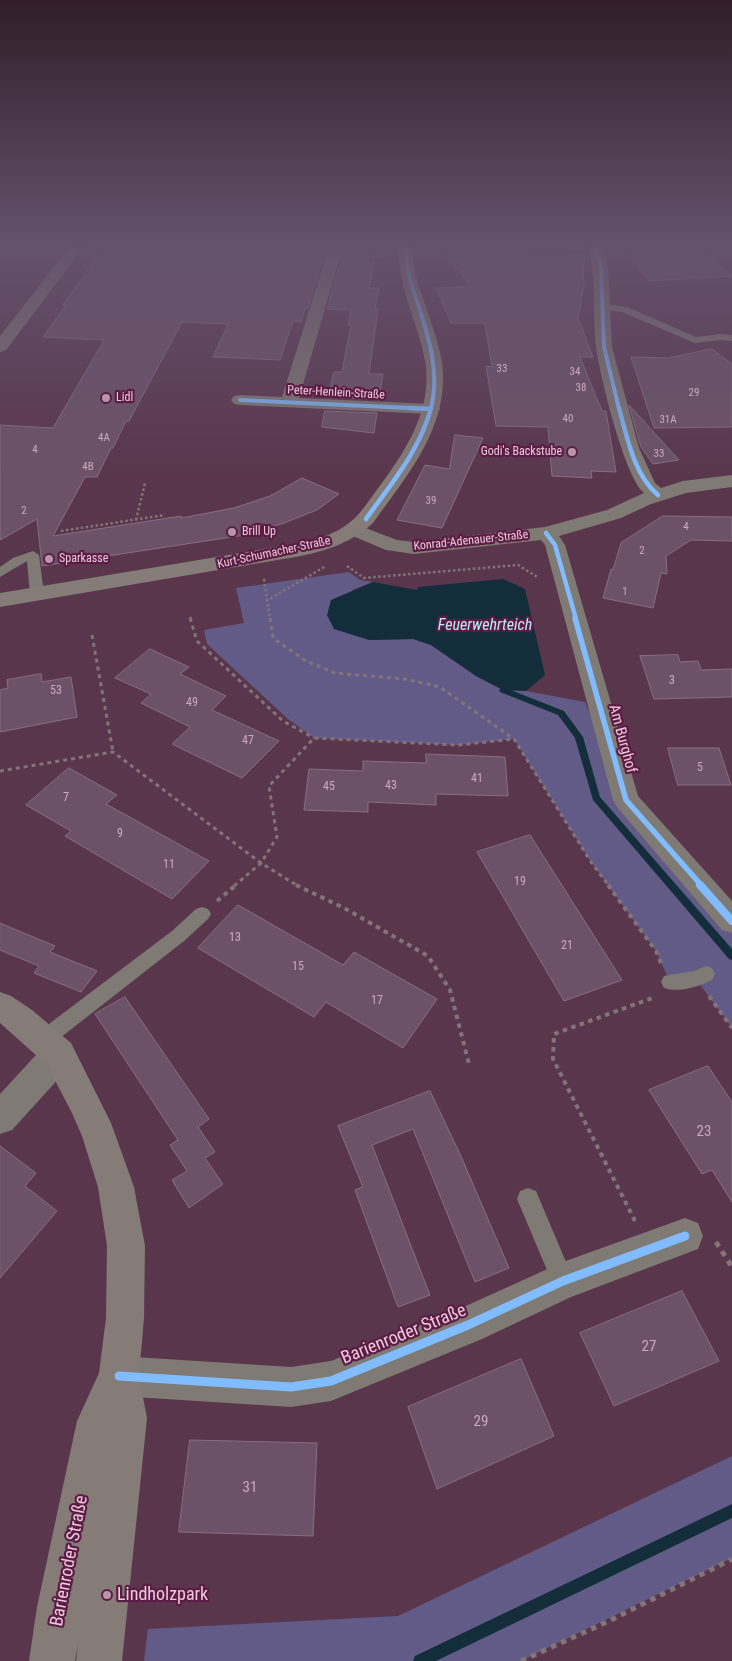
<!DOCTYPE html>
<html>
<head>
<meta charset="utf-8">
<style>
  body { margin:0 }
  canvas { display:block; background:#59364c }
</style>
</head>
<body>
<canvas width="732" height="1661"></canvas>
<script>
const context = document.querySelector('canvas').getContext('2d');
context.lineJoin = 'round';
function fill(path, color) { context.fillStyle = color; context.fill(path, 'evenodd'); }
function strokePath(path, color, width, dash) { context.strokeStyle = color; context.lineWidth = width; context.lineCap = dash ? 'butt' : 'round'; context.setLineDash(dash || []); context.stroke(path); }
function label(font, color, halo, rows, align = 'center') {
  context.font = font + ' "Roboto Condensed",sans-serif'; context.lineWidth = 4.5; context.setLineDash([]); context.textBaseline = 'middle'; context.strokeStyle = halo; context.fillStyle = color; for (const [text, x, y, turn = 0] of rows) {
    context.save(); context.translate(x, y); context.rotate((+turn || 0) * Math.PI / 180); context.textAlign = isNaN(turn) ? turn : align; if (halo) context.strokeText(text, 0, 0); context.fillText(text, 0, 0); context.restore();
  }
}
const green = new Path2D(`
  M349,572l11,8 13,2 -21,8 17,50 44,-1 18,6 45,31 27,14 23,1 59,11 41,98 106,121v107l-36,-49 -26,3 -14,-31 -65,-89 -77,-123 -56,6 -144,-7 -26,-19 -81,-75 -3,-14 40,-7 -8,-35z
  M732,1456v102l-211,103h-377l4,-32 250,-13z`);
const water = new Path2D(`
  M503,579l22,10 20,86 -19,16 -23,-1 -27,-14 -45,-31 -18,-6 -44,1 -35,-11 -7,-14 4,-15 42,-18 44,8 1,-3z`);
const stream = new Path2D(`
  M503,687l61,24 19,26 17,60 132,152v11l-3,-1 -136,-159 -18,-62 -17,-23 -58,-23 -1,-2z
  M732,1504v14l-296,143h-23l2,-5z`);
const building = new Path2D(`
  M107,244h265l-4,19h6l-5,25h10l-4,21h3l-9,65h14l-4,26 -51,-3 6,-25h8l9,-47h-3l3,-15 -24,-1 14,-48 -4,-6h-10l-4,4 -15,49h-3l-4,14 -8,-1 -13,39 -67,-3 15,-33 -46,-2 -53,99h-3l-13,27h-2l-14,29h-12l-32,59 128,-20v2l53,-10 36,-12 32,-18 37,16 -22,16 -33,13 -39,12 -203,31 -5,-47 -37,21v-115l53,3 51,-88 -61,-3 23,-32h-3z
  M510,244h12l10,9 53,2 -2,17 1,13 -6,33 15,39h-13l22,54h4l10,61 -25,-1 1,7 -40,-2 -4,-49 -52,-1 -10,-60 6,1 -7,-44h-34l-15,-35 35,-2 -28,-35z
  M623,244h73l36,32 -82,5z
  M712,349l20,15v63l-78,1 -23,-71 37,1z
  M629,405l50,55 -26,4 -12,-17z
  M325,411l52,2 -3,20 -52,-6z
  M455,435l28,3 -41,90 -45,-8 28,-55 24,4z
  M663,516l69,1v24l-41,-1 -25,16 1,18 -6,-1 -8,35 -50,-10 8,-29 2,1 8,-27z
  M150,649l39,18 -9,7 46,22 -14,14 67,31 -37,37 -70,-34 18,-17 -49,-24 10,-9 -36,-16z
  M678,655l2,7 18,-1 3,9 31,-1v28l-78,2 -14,-43z
  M41,674l1,8 29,-5 6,40 -77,15v-42l8,-2 -1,-8z
  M668,748h51l12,37h-53z
  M426,754l79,3 3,39 -72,-2v11l-68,-3v10l-64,-2 5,-41 54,2v-10l63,2z
  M69,768l48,27 -11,9 103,57 -37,38 -107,-63 6,-5 -45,-26z
  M530,835l92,145 -58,21 -87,-149z
  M238,905l105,60 11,-13 83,47 -34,49 -77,-46 -12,15 -116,-69z
  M0,923l55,23 -5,6 47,19 -16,21 -47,-19 5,-7 -39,-16z
  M125,997l84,122 -11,8 17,25 -10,6 18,26 -34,24 -17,-28 15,-9 -17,-26 8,-5 -83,-126z
  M708,1066l24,36v100l-20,-32 -10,4 -53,-84z
  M430,1091l30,63 49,114 -34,14 -62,-153 -41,16 58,150 -32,12 -43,-117 8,-3 -25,-61z
  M0,1146l36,27 -11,13 32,25 -57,67z
  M682,1291l37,70 -105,45 -34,-73z
  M521,1359l33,77 -117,53 -29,-82z
  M190,1440l127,3 -4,93 -134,-4z`);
const pathFar4 = new Path2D(`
  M352,256l34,1`);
const pathFar3 = new Path2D(`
  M136,520l9,-37
  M61,531l104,-16
  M347,566l17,12 154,-13 21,13
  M264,579l6,40
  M266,601l60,-35
  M190,617l1,2`);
const pathFar2 = new Path2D(`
  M190,618l7,23 86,80 31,17
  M270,618l3,20 33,23 29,12 70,6 35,8 74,52 77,123 18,24
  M92,635l21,117
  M0,771l113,-19 148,111 37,23
  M234,886l27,-23 16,-26 -8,-51 45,-48 144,7 56,-6`);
const pathFar1 = new Path2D(`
  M296,885l48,23 84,48 22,34 19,74
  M608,885l48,66 5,12
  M217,901l19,-16
  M709,996l23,32
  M635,1221l-82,-162 1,-25 101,-37`);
const path = new Path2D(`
  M716,1242l16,25
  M521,1661l88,-40 123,-62`);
const service = new Path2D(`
  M603,304l24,3 69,30 25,-3 11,1v6l-11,-1 -26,3 -73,-31 -22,-3 -2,-2z
  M33,551l6,4 5,39 -7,4 -7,-4 -3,-33 -27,16v-10l13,-9z
  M202,907l6,2 3,5 -3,5 -24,22 -133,104 -7,3 -7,-3 -3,-6 3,-6 135,-102 24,-22z
  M706,966l6,2 3,6 -3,6c-14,7 -33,13 -48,8l-3,-6 3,-6 30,-5z
  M528,1188l8,3 38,90 -3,8 -8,3 -8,-3 -38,-90 3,-8z`);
const minor = new Path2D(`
  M72,244h14l-80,106 -6,2v-16z
  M588,244h14l6,24 4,79 27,101 16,35 6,5 22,-7 49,-6v12l-46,6 -35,11 -30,14 -62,18 6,9 73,251 94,105v32l-10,-3 -105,-123 -4,-7 -68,-255 -4,-5 -127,14 -28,-4 -38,-16 -3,-4 3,-4 7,-2 42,16 17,2 131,-15 62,-17 37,-17c-19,-15 -45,-119 -48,-147 -4,-35 1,-65 -8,-102z
  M332,256l5,1 2,3 -40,138 132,6 6,1 3,4 -3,4 -6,1 -191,-9 -6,-1 -3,-4 3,-4 6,-1 42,2 43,-137 2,-3z
  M59,1039l12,4 4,11 -4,11 -59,65 -12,4v-40l47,-51z
  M685,1218l13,5 5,13 -5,13 -127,48 -89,42 -151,62 -40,6 -172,-11 -14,-6 -6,-14 6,-14 14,-6 172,11 40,-6 126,-51 106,-48z`);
const secondary = new Path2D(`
  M400,244h14c-4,29 10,54 18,81 6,18 12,38 11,56 -1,55 -40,100 -70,142 -21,19 -44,27 -72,33l-301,51v-14l307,-51c15,-4 29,-9 42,-19 11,-8 18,-20 27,-32 27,-36 55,-77 50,-124 -5,-40 -32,-85 -26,-123z
  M0,992l11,4 21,14 39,33 40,80 23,64 11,59 -1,72 -5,58 8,42 -25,243h-46l2,-16 -3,16h-46l8,-54 40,-186 22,-48 7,-55 1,-72 -9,-59 -16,-51 -10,-23 -25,-48 -47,-42z`);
const cyclewayFar4 = new Path2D(`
  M407,244c-3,22 4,39 11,60 11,34 22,69 13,105
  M595,244l6,24 3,79 15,62
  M240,400l191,9`);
const cyclewayFar3 = new Path2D(`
  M409,408l22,1
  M619,408c8,29 15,67 39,87
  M366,519c25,-35 54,-69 65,-111
  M546,533l9,12 21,74`);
const cyclewayFar2 = new Path2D(`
  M575,618l51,182 76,86`);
const cyclewayFar1 = new Path2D(`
  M700,885l32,36`);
const cycleway = new Path2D(`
  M119,1376l172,11 40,-6 137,-56 95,-44 122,-45`);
const markers = [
  [106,398,5,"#ba95aa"],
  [572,452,5,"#ba95aa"],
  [232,532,5,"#ba95aa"],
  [49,559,5,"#ba95aa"],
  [107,1595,5,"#ba95aa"]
];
const farNumbernames = [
  ["33",502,369],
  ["34",575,372],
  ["38",581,388],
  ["29",694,393],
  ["40",568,419],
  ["31A",668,420],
  ["4A",104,438],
  ["4",35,450],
  ["33",659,454],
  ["4B",88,467],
  ["39",431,501],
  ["2",24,511],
  ["4",686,527],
  ["2",642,551],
  ["1",625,592]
];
const farStreetnames = [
  ["Peter-Henlein-Straße",336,393,3],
  ["Konrad-Adenauer-Straße",471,541,-6],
  ["Kurt-Schumacher-Straße",274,553,-12]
];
const farPoinames = [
  ["Lidl",116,398],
  ["Godi's Backstube",562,452,"right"],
  ["Brill Up",242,532],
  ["Sparkasse",59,559]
];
const numberNames = [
  ["3",672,681],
  ["53",56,691],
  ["49",192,703],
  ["47",248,741],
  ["5",700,768],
  ["41",477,779],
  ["43",391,786],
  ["45",329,787],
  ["7",66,798],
  ["9",120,834],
  ["11",169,865],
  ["19",520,882],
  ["13",235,938],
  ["21",567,946],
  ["15",298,967],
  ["17",377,1001]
];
const streetNames = [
  ["Am Burghof",622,739,75]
];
const nearNumbernames = [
  ["23",704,1132],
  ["27",649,1347],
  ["29",481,1422],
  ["31",250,1488]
];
const waterNames = [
  ["Feuerwehrteich",485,626]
];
const nearStreetnames = [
  ["Barienroder Straße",404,1335,-22],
  ["Barienroder Straße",70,1561,-79]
];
const nearPoinames = [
  ["Lindholzpark",117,1595]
];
fill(green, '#625b87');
fill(water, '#132e3a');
fill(stream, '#132e3a');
fill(building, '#6d5267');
strokePath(building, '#886e82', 1);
strokePath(pathFar4, '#837478', 2, [2, 2]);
strokePath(pathFar3, '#837478', 2.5, [2.5, 2.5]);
strokePath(pathFar2, '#837478', 3, [4, 4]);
strokePath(pathFar1, '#837478', 4, [4.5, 4.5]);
strokePath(path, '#837478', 5, [5.5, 5.5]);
fill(service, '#807a74');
fill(minor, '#807a74');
fill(secondary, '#857b77');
strokePath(cyclewayFar4, '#80bcff', 4);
strokePath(cyclewayFar3, '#80bcff', 4.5);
strokePath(cyclewayFar2, '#80bcff', 5.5);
strokePath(cyclewayFar1, '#80bcff', 8);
strokePath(cycleway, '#80bcff', 9);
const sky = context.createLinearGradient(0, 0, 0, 477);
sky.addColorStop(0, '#311e2a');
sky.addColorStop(0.51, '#64526c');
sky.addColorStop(1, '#64526c00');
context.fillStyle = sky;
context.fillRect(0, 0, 732, 477);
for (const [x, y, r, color] of markers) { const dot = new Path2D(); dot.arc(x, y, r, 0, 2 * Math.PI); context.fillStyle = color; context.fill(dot); strokePath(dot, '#5b1d44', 2); }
label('11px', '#ceaabf', null, farNumbernames);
label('12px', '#eec8dc', '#5b1d44', farStreetnames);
label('12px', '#eec8dc', '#5b1d44', farPoinames, 'left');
label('12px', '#ceaabf', null, numberNames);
label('15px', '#eec8dc', '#5b1d44', streetNames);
label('15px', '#ceaabf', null, nearNumbernames);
label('italic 16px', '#bbeafe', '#5b1d44', waterNames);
label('18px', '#eec8dc', '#5b1d44', nearStreetnames);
label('18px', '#eec8dc', '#5b1d44', nearPoinames, 'left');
</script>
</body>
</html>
